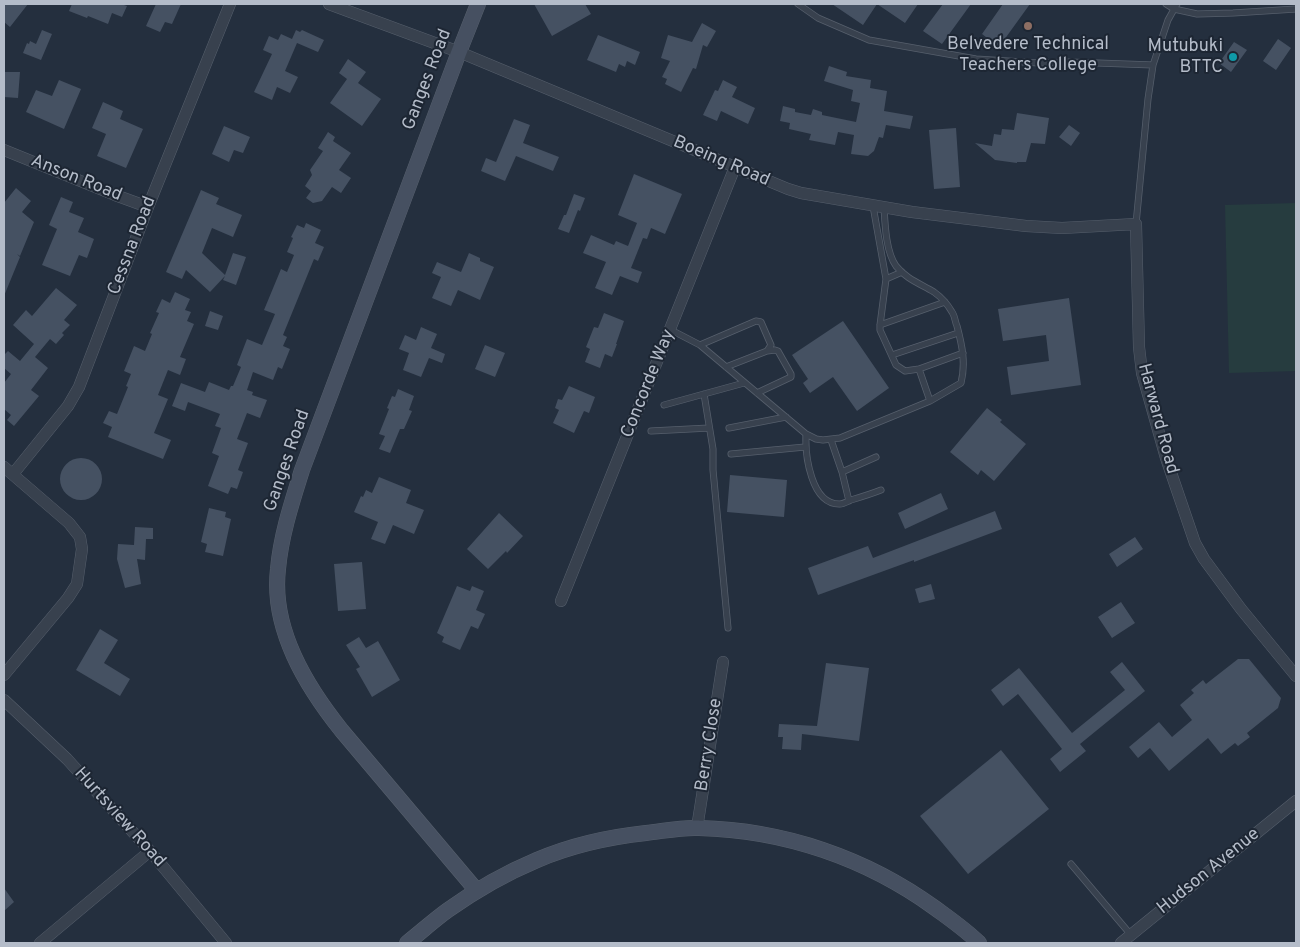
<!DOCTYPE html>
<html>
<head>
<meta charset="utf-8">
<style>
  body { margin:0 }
  #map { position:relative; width:1300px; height:947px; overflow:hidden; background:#242f3e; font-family:Overpass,sans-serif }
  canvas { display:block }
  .frame { position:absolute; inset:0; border:5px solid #b4bcc9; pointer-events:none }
</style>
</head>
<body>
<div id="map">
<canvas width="1300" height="947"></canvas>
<div class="frame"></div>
</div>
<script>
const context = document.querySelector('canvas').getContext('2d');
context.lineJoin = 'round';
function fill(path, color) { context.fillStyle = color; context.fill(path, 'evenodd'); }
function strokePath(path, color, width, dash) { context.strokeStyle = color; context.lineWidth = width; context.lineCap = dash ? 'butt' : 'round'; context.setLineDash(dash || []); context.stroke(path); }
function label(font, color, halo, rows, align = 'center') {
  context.font = font + ' Overpass,sans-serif'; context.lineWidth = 4; context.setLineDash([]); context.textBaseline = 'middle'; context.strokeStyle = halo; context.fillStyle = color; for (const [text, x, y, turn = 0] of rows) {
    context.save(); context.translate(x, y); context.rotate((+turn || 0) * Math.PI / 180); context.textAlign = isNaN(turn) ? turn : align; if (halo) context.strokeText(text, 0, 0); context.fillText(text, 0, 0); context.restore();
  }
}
const green = new Path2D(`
  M1296,203v168l-67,2 -4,-168z`);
const building = new Path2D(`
  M4,4h24l-18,23 -6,-5z
  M72,4h49l6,2 -5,11 -10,-4 -4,11 -20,-8 -1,2 -18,-7z
  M156,4h25l-9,20 -7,-2 -5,10 -14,-6z
  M534,4h51l6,10 -39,22z
  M832,4h86l-13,19 -28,-19 -14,21z
  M943,4h28l-29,40 -19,-13z
  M1003,4h27l-31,43 -17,-13z
  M702,23l14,8 -9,16 -4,-2 -7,24 -3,-1 -12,24 -16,-8 2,-5 -5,-2 8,-16 -9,-3 7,-23 24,7z
  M42,30l10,4 -11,26 -18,-7 4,-10 2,1 1,-3 6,3z
  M296,30l4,2 2,-2 22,10 -6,12 -21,-9 -12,28 13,6 -8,16 -13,-6 -5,13 -18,-8 18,-38 -9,-4 6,-14 9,4 3,-6 11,5z
  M598,35l42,17 -5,13 -8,-4 -2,6 -6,-3 -3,8 -29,-12z
  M1278,39l13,9 -15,22 -13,-9z
  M1234,42l13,8 -16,22 -12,-9z
  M348,59l18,13 -8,11 23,16 -19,27 -32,-23 17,-24 -8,-6z
  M829,66l18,6 -1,4 25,4 -1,8 17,3 -3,20 29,5 -3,13 -24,-4 -3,13 -4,-1 -5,14 -6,5 -17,-2 3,-19 -16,-3 -3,13 -26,-5 2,-6 -22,-5 1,-6 -10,-2 3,-15 12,3v3l16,3 2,-6 9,3v3l34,7 4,-19 -9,-2 2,-11 -29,-9z
  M4,72h16l-2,26 -14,-1z
  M59,80l22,9 -17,40 -38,-17 10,-22 16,6z
  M723,80l14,7 -5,10 23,11 -7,16 -27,-13 -4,10 -14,-6 12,-25 3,1z
  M103,102l20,9 -3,8 23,10 -17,39 -29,-12 9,-22 -14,-6z
  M1017,113l32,5 -4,26 -14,-1 -5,19h-9v1l-22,-3 -20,-17 17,3 2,-12 7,1 1,-6 12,1z
  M514,119l16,6 -7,18 36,14 -6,14 -37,-15 -11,25 -24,-10 5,-13 10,4z
  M1069,125l11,8 -9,13 -12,-9z
  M224,126l26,11 -7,16 -9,-3 -5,12 -17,-8z
  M956,128l4,59 -26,2 -5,-59z
  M328,132l7,5 -2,4 18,12 -12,17 12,8 -10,15 -9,-6 -10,14 -9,2 -7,-5 5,-7 -6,-5 7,-11 -2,-5 13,-19 -5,-3z
  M634,174l48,20 -17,40 -14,-6 -4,11 -4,-1 -12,30 11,4 -4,11 -18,-7 -8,19 -17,-7 11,-26 -23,-9 8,-18 23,10 2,-4 12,5 9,-23 -19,-8z
  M16,188l15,13 -9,11 12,10 -14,34 -3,-2 3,3 -16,39v-93z
  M201,190l18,8 -3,6 26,11 -9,22 -21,-9 -10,25 23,22 8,-22 13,4 -10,28 -13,-5 2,-4 -15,16 -24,-22 -4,9 -16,-7z
  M574,194l11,4 -5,13 -2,-1 -9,23 -11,-4 6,-14h2z
  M61,197l12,5 -4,10 15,6 -6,14 16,7 -7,19 -8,-3 -9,21 -28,-11 15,-36 -8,-4z
  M306,223l15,7 -6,13 9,4 -6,14 -4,-2 -31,76 4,2 -4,9 7,3 -8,20 -4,-2 -5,13 -20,-8 -6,18 6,2 -1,3 15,5 -7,18 -13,-5 -10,26 11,4 -10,27 5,2 -6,17 -6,-2 -3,7 -20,-8 11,-30 -7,-3 9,-25 -6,-2 5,-12 -32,-12 -3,9 -13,-5 9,-23 24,9 4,-10 20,8 2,-4h2l8,-19 -4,-2 10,-26 15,6 13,-31 -11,-4 17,-41 6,3 7,-17 -7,-3 6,-14 -2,-1 6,-12 7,3z
  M469,253l11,5v3l14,6 -14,33 -22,-10 -7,16 -19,-8 9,-21 -9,-4 5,-11 24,10z
  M56,288l21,17 -13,15 6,5 -8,8 2,2 -8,9 -6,-5 -15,18 13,11 -17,22 8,6 -25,30 -7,-6 4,-5 -7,-6v-26l7,-9 -7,-6v-13l4,-4 12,10 14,-17 -21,-19 13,-15 6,6z
  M175,292l15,7 -5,11 6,2 -4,9 7,3 -14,33 6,2 -6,16 -12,-5 -10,25 10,4 -14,34 17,7 -8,19 -55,-22 4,-10 -9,-4 6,-12 8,3 11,-27 -2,-1 5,-12 -7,-3 10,-25 11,5 7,-17 -2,-1 9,-20 -3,-1 6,-13 8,4z
  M1069,298l12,87 -70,10 -4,-28 42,-6 -3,-26 -43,6 -5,-32z
  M210,311l13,5 -5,14 -13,-4z
  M604,313l20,8 -8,23h1l-5,13 -7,-3 -5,14 -15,-6 5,-13 -4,-2 8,-20 4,1z
  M843,321l46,67 -32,23 -24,-34 -23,16 -7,-10 5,-4 -16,-24z
  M421,327l16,7 -6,14 14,6 -3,9 -13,-5 -8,19 -18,-7 6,-17 -10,-4 6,-14 11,5z
  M485,345l20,8 -10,24 -20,-8z
  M569,386l26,11 -6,16 -5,-2 -10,22 -21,-10 6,-13 -4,-2 3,-9 4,1z
  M398,389l16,7 -5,14 3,1 -8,18h-4l-10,24 -11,-4 6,-13 -6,-2 10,-25 -2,-1 5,-12 3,1z
  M987,408l15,12 -2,2 26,22 -32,37 -13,-11 -3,5 -28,-23z
  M60 479a21 21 0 1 1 42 0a21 21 0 1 1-42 0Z
  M730,475l57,5 -3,37 -57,-5z
  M379,477l32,13 -5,13 18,7 -10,24 -21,-9 -8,19 -14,-5 7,-17 -24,-10 7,-16 2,1 3,-7 6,3z
  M941,493l7,16 -43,20 -7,-16z
  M209,508l17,4 -1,5 6,2 -8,37 -18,-4 2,-8 -6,-2z
  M995,511l7,18 -88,33v-2l-96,35 -10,-27 60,-22 5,12z
  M499,513l24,23 -16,17 -1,-2 -18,18 -21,-20z
  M135,527l18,1v11h-7l-1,21 -8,-1 4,25 -16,4 -8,-29 1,-15 16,1z
  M1135,537l8,12 -26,18 -8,-13z
  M362,562l4,47 -28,2 -4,-47z
  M931,584l4,15 -16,4 -4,-14z
  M457,586l13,5 2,-5 12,5 -8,19 9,4 -7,15 -7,-3 -11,24 -18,-8 2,-5 -7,-4z
  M1121,602l14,21 -23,15 -14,-21z
  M100,629l18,11 -14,23 26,16 -10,17 -44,-26z
  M359,637l7,11 12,-7 22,39 -28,17 -16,-28 4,-2 -14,-22z
  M1238,659h11l32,39 -3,10 -31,25 3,4 -12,9 -3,-3 -14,11 -13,-16 -39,33 -19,-23 -12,10 -9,-11 30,-25 13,15 20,-17 -12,-15 14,-12 -3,-3 12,-10 3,4z
  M1122,662l23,29 -65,53 6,7 -26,21 -10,-13 12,-10 -44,-55 -15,12 -12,-16 28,-22 53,65 53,-43 -15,-18z
  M826,663l43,5 -10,73 -57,-7 -1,16 -19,-1 1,-12h-5l1,-13 38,2z
  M1001,750l48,59 -81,65 -48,-58z
  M4,888l10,14 -10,9z`);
const lane = new Path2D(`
  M798,4l20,14 51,22 107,19 63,4 31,-1 83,3
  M1166,4l8,5 23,5 36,-1 63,-4
  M873,206l13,73 -6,46v5l16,35 9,6 14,-2 44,-16
  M1136,224l12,-125 5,-34 15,-45 9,-16
  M886,279l16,-7
  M880,325l65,-23
  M671,330l29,15 56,-24 5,1 10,23 -4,6 -41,16
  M700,345l106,89 10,5 7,1 17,-2 90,-37 31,-18c5,-20 1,-38 -4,-57 -2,-4 -2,-10 -5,-14 -4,-7 -11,-15 -18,-20 -13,-8 -28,-13 -38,-26 -10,-14 -11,-41 -12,-59
  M892,355l66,-22
  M919,369l11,32
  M757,393l34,-16v-3l-13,-23 -3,-1 -8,1
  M704,394l9,55v21l15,158
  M664,405l80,-22
  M729,428l57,-11
  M651,431l58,-3
  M806,434c-1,21 5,71 34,70 4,0 8,-3 11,-4 10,-3 20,-6 30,-10
  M831,440l11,32 7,29
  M731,454l74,-7
  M842,472l34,-15
  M1071,864l60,71`);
const street = new Path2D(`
  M329,4l130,48 329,137 13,4 111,19 114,14 36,2 74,-4 3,123 3,26 24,85 29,85 9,16 37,50 55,67
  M4,150l111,45 33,12
  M4,467l65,56 11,14 2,12 -5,35 -9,14 -64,77
  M13,474l55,-68 11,-19 69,-180 82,-203
  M561,601l174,-434
  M4,700l63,59 83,92 76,92
  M697,828l26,-166
  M40,943l110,-92
  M1121,943l175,-142`);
const secondary = new Path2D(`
  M477,891l-135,-160c-36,-45 -71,-102 -64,-162 3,-34 14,-67 24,-99l157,-418 19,-48
  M407,943c14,-11 27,-23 41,-33 28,-20 58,-37 89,-50 35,-15 72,-23 109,-27 18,-2 36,-6 53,-5 85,2 167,30 236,80 15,11 31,22 44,35`);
const markers = [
  [1028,26,5,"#8d6e63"],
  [1233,57,5,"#0f9aa8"]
];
const poiNames = [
  ["Belvedere Technical",1028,45],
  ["Teachers College",1028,66],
  ["Mutubuki",1223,47,"right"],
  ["BTTC",1223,68,"right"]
];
const streetNames = [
  ["Ganges Road",428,80,-69],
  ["Boeing Road",721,162,23],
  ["Anson Road",76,179,22],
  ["Cessna Road",133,246,-69],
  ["Concorde Way",649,384,-68],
  ["Harward Road",1157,419,75],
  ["Ganges Road",288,461,-71],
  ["Berry Close",710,745,-81],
  ["Hurtsview Road",119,818,48],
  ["Hudson Avenue",1209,872,-39]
];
fill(green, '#263c3f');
fill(building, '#455162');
strokePath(lane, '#565f6c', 7);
strokePath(street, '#565f6c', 12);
strokePath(secondary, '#565f6c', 16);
strokePath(lane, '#38414e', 5.5);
strokePath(street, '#38414e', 11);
strokePath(secondary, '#465061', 15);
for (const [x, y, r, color] of markers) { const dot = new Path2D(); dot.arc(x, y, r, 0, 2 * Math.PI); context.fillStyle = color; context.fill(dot); strokePath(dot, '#1d2633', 2); }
label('18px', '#b4bcc9', '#1d2633', poiNames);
label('18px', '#b4bcc9', '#1d2633', streetNames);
</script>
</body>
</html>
